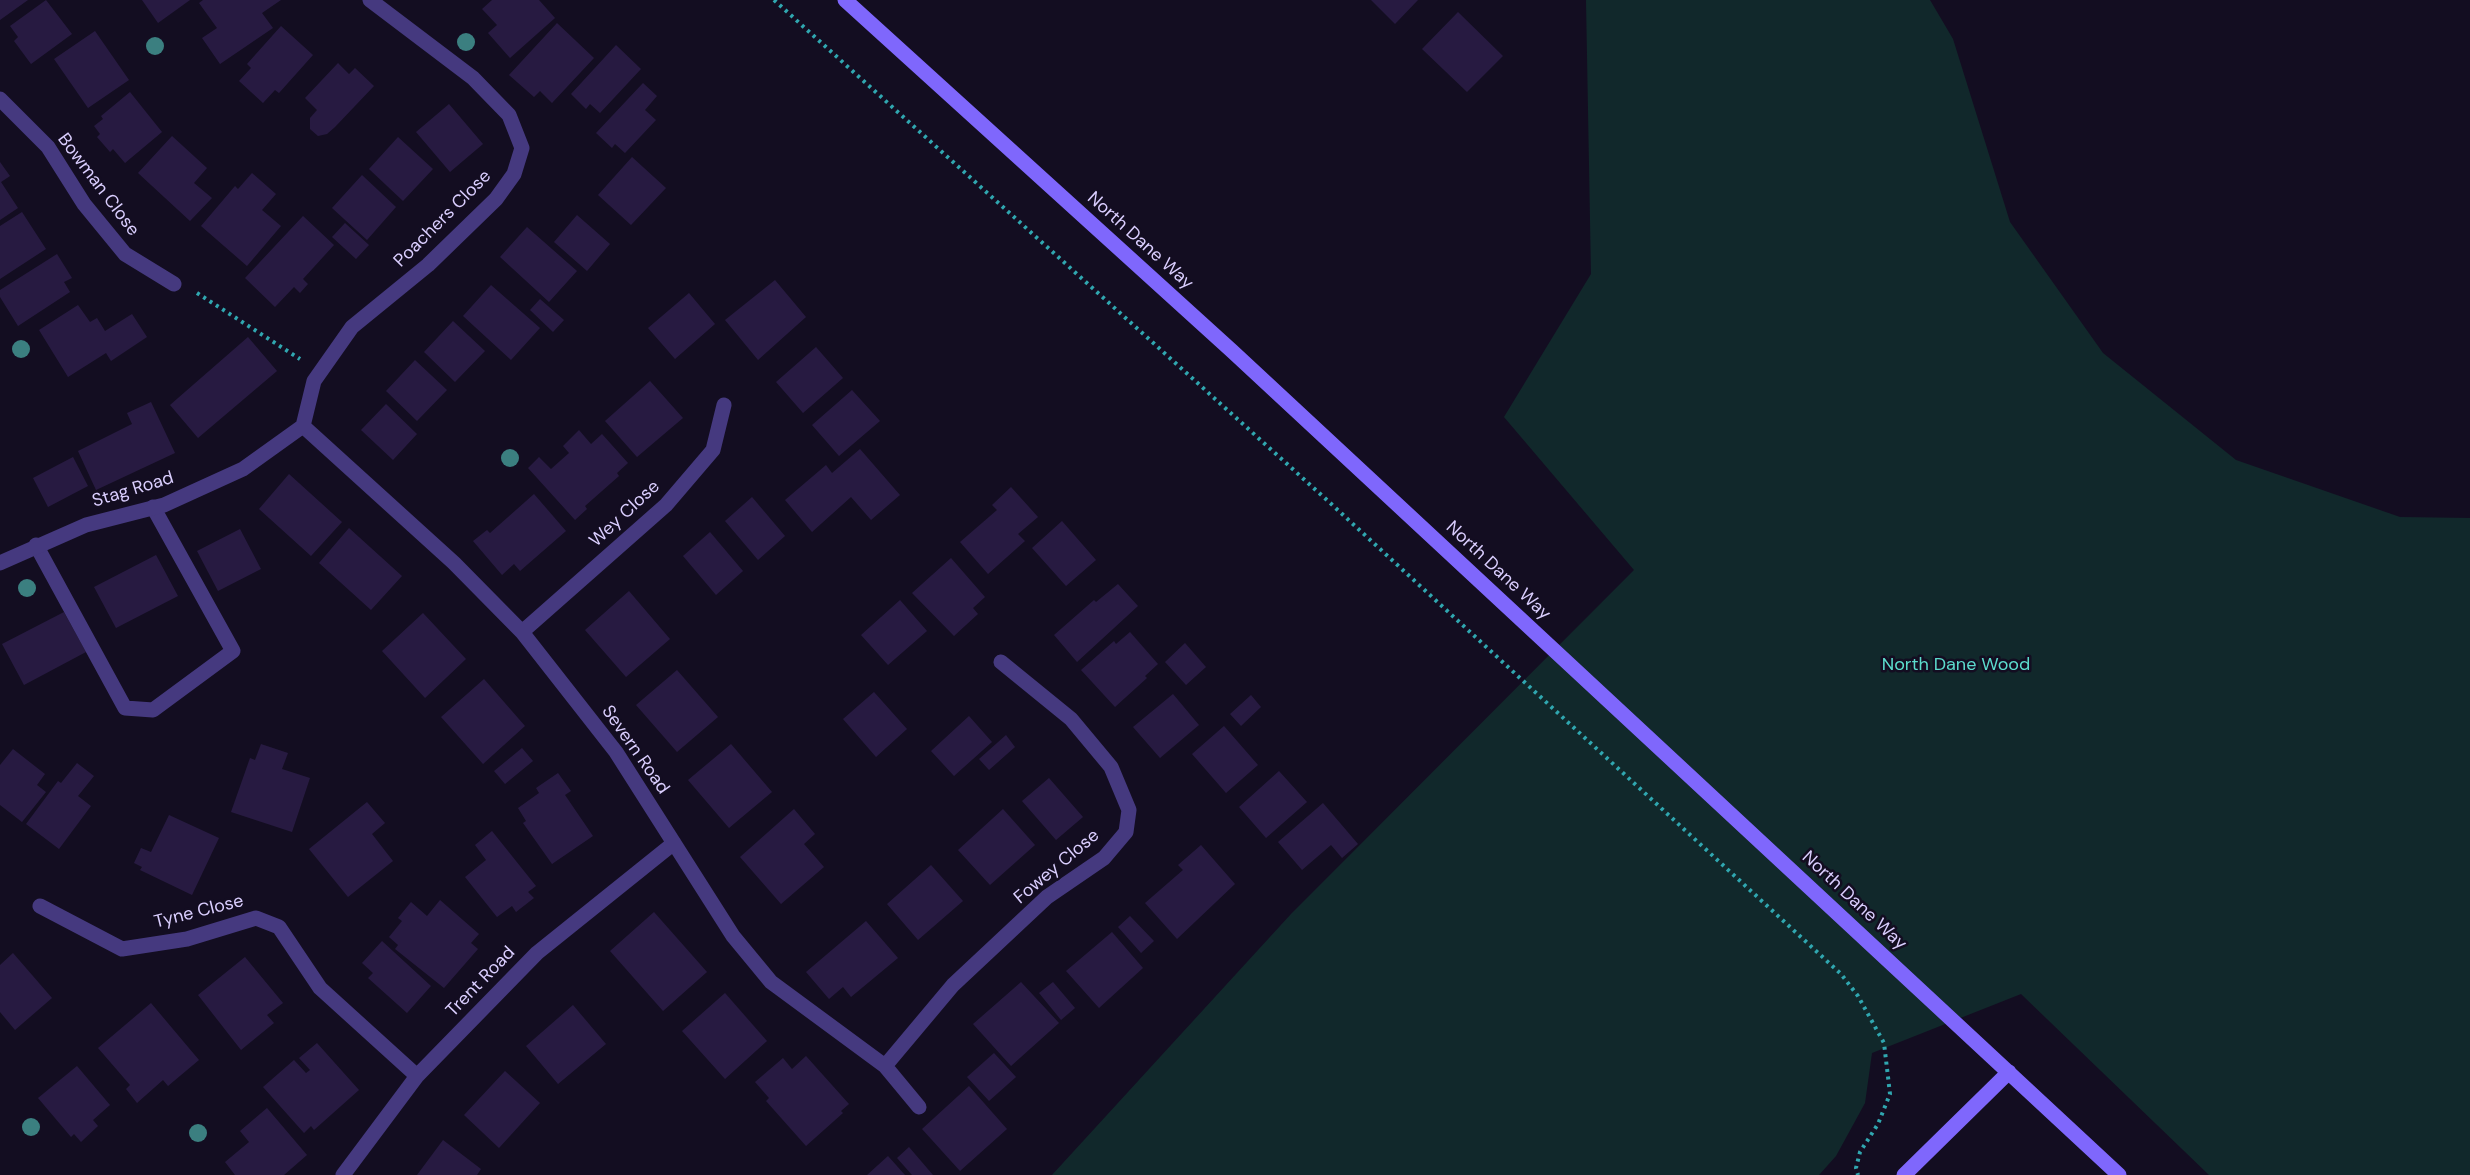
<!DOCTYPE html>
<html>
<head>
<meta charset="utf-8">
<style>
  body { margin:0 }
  canvas { display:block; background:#130d21 }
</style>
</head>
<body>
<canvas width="2470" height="1175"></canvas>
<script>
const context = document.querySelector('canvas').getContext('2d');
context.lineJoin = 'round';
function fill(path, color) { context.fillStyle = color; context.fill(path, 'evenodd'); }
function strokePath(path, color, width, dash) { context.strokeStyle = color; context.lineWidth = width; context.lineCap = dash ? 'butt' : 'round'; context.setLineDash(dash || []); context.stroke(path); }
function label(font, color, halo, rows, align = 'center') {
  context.font = font + ' "DM Sans",sans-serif'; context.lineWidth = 5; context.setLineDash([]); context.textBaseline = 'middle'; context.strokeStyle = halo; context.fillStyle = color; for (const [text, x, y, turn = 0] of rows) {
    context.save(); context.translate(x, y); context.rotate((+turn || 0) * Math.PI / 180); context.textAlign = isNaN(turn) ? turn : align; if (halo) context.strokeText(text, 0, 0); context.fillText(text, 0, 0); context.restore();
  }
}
const green = new Path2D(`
  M1586,0h344l23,39 57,183 93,131 133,107 164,57 70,1v657h-261l-188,-181 -149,59 -7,50 -29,53 -17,19h-767l239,-261 343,-344 -130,-153 87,-143z`);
const building = new Path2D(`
  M0,0h28l-28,20z
  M46,0l26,34 -41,30 -17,-23 4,-4 -8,-11z
  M142,0h48l-32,23z
  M203,0h78l-19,13 11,15 -53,36 -18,-26 15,-10 -18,-25z
  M492,0h47l16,18 -45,40 -22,-25 9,-8 -15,-16z
  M1371,0h47l-23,24z
  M1458,12l45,44 -36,36 -45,-43z
  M557,23l37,35 -42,45 -12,-12 -6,6 -25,-22z
  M281,26l32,29 -34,38 -4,-3 -12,13 -24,-22 12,-13 -4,-4z
  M95,31l34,49 -41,28 -34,-49z
  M616,45l25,24 -41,44 -10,-9 -4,5 -15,-15z
  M338,63l11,11 6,-6 19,18 -39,41 -8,7 -9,2 -8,-7v-11l7,-8 -12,-12z
  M643,83l14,13 -12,14 11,10 -31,33 -10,-9 -3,4 -16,-15z
  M130,92l32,40 -37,31 -12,-14 -3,3 -13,-15 3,-3 -6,-8 9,-7 -2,-3z
  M449,104l34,40 -33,28 -34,-40z
  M172,136l35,32 -13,15 18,15 -22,23 -52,-48z
  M398,137l35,32 -30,32 -34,-32z
  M632,157l34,31 -35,37 -33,-30z
  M0,162l10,14 -9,6 17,26 -18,12z
  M252,173l24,21 -14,16 19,16 -34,40 -46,-40 34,-40 3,3z
  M362,175l34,32 -29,33 -35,-32z
  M22,212l24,37 -46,30v-53z
  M577,215l33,29 -23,27 -33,-29z
  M303,216l31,29 -31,34 5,5 -8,9 -6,-6 -19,20 -30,-29z
  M345,223l24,22 -13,14 -24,-22z
  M527,227l50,44 -28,31 -49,-45z
  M57,254l15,24 -8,4 6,10 -52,34 -18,-29v-7z
  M775,280l31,37 -48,43 -33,-40z
  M491,285l49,43 -29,32 -48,-44z
  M689,293l26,31 -40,35 -27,-31z
  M540,299l24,21 -11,12 -23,-22z
  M78,305l12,17 7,-4 8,13 27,-17 15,23 -36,24 -5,-8 -38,24 -29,-47z
  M453,321l32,30 -30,31 -31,-30z
  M248,337l29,34 -79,67 -28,-33z
  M816,347l27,31 -40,35 -27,-31z
  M415,360l32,30 -30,31 -31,-30z
  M650,381l33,37 -46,39 -32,-36z
  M852,390l28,31 -41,35 -27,-31z
  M151,402l24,51 -79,37 -18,-39 54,-27 -5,-11z
  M386,404l31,30 -24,26 -32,-30z
  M579,430l12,14 11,-10 26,29 -11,10 2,3 -34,30 2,3 -12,11 -47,-52 11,-11 12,12 18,-16 -6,-7z
  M860,449l40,46 -29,25 -20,-23 -39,35 -27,-32 41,-35 6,8z
  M73,457l15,29 -40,21 -15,-29z
  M289,474l53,48 -31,34 -52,-47z
  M1011,487l27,30 -20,17 7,7 -37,33 -28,-32 37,-32 -5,-5z
  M534,494l32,37 -46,40 -6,-7 -12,11 -29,-34 14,-11 3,3z
  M752,497l33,39 -27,24 -33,-39z
  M1062,521l34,39 -30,26 -34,-38z
  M349,528l53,48 -31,34 -52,-47z
  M240,529l21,40 -43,22 -21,-40z
  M710,532l33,39 -27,24 -33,-39z
  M156,555l22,41 -62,32 -22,-41z
  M951,558l34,39 -12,11 5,6 -24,22 -42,-43z
  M1118,584l20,22 -61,56 -23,-27 40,-35 2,2z
  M629,591l41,48 -44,38 -41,-47z
  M900,600l27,31 -39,34 -27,-30z
  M64,612l22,40 -62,33 -22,-41z
  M423,613l43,46 -41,39 -43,-47z
  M1130,632l28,32 -13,12 2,2 -32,29 -34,-37 33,-29 2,3z
  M1185,643l21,24 -20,18 -21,-23z
  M677,670l41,47 -41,35 -41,-47z
  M484,679l41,47 -42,38 -42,-47z
  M874,692l33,37 -31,28 -33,-38z
  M1173,694l26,31 -39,33 -27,-31z
  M1251,695l10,12 -20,19 -11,-12z
  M969,716l23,26 -38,34 -23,-25z
  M1224,726l34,39 -32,28 -34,-39z
  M1006,735l9,12 -26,23 -10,-11z
  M261,744l27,9 -6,16 28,9 -18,54 -61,-20 19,-54 5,2z
  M731,744l41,48 -43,36 -41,-48z
  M522,748l11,13 -28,23 -11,-13z
  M13,749l32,25 -8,11 9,7 -24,30 -22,-17v-40z
  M77,763l17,13 -16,20 13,10 -32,43 -33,-25 32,-43 3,2z
  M1279,771l28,31 -41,36 -27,-31z
  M558,773l13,18 -6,4 28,41 -41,28 -29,-41 3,-2 -8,-13 21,-15 -3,-5z
  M1049,778l34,39 -27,23 -34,-39z
  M367,802l18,21 -13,11 21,27 -45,36 -39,-48z
  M1323,803l35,41 -16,14 -11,-13 -29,25 -24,-28z
  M794,809l21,25 -11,10 20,23 -43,37 -41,-47z
  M1003,809l32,36 -45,40 -32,-35z
  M169,815l50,23 -27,57 -52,-25 2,-3 -8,-4 7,-15 10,4z
  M492,831l44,55 -8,6 6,6 -18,14 -4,-6 -15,11 -32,-40 21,-17 -11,-15z
  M1201,845l34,39 -58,55 -32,-36 38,-33 -5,-5z
  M931,865l32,36 -45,39 -31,-36z
  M440,900l39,34 -8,9 7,6 -34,39 -49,-39 3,-4 -9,-8 13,-16 -4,-3 13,-16 16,14z
  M654,912l53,60 -44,39 -53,-60z
  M1130,916l24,25 -13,12 -23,-26z
  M866,921l32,37 -47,39 -8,-10 -14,12 -23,-27z
  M1112,932l31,36 -44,40 -33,-37z
  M382,941l49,45 -24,27 -39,-35 5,-5 -11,-10z
  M13,953l39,45 -37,32 -15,-18v-47z
  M245,957l38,46 -16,12 7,8 -33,27 -43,-55z
  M1021,982l38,41 -48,43 -38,-42z
  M1053,982l22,26 -14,12 -22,-27z
  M725,993l42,48 -42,38 -43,-48z
  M151,1003l48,57 -31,26 -5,-6 -26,23 -11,-14 4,-4 -32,-37z
  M573,1005l33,39 -48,40 -32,-38z
  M317,1043l42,47 -45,40 -3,-4 -7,7 -41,-46 31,-27 12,13 4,-3 -11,-12z
  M994,1053l22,24 -27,24 -22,-24z
  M806,1056l43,48 -8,7 2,2 -37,33 -40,-45 3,-3 -14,-16 28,-24 9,11z
  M77,1066l33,39 -17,15 5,6 -17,16 -7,-8 -3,3 -33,-39z
  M505,1071l35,32 -41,45 -35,-33z
  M969,1086l38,43 -47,42 -38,-42z
  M267,1108l40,47 -23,20h-49l-10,-13 24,-20 -9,-11z
  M443,1140l38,29 -4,6h-60z
  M909,1147l24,28h-21l-15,-17z
  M888,1156l17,19h-38z`);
const path = new Path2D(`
  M774,0l554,501 513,473 17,22 26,47 6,51 -12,30 -18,28 -4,16 2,7
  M197,293l103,66`);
const lane = new Path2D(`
  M36,545l89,163 28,2 80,-59 -80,-144`);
const street = new Path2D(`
  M0,99l48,48 36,57 41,50 49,30
  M303,426l151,137 68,69 94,120 117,184 38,46 114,84 34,41
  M303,426l11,-45 38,-54 76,-62 68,-66 18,-25 8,-26 -13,-33 -36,-37 -103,-78
  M0,563l86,-38 78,-20 79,-36 60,-43
  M522,632l144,-127 47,-55 11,-45
  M40,906l82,43 65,-10 69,-21 23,9 41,61 97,88
  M885,1066l68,-81 94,-88 57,-39 22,-26 3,-22 -18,-43 -40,-48 -70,-57
  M343,1175l74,-99 120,-123 137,-110`);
const secondary = new Path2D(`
  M845,0l387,351 887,824
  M1904,1175l105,-103`);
const trees = [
  [466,42],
  [155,46],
  [21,349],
  [510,458],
  [27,588],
  [31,1127],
  [198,1133]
];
const streetNames = [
  ["Bowman Close",98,185,53],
  ["Poachers Close",443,219,-45],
  ["North Dane Way",1140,241,42],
  ["Stag Road",133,490,-17],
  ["Wey Close",625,514,-43],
  ["North Dane Way",1498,571,43],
  ["Severn Road",635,750,55],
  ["Fowey Close",1057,867,-40],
  ["North Dane Way",1854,901,43],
  ["Tyne Close",199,912,-14],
  ["Trent Road",481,982,-46]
];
const parkNames = [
  ["North Dane Wood",1956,665]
];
fill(green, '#11282b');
fill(building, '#271a41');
strokePath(path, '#30a7b0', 4, [3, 4.5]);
strokePath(lane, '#45397f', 15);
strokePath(street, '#45397f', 15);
strokePath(secondary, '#7f67fc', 15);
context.fillStyle = '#3b7f80';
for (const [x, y] of trees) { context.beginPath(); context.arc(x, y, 9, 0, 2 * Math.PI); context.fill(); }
label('18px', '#dacefe', '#130d21', streetNames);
label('18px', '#5cdccd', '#130d21', parkNames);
</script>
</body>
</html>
